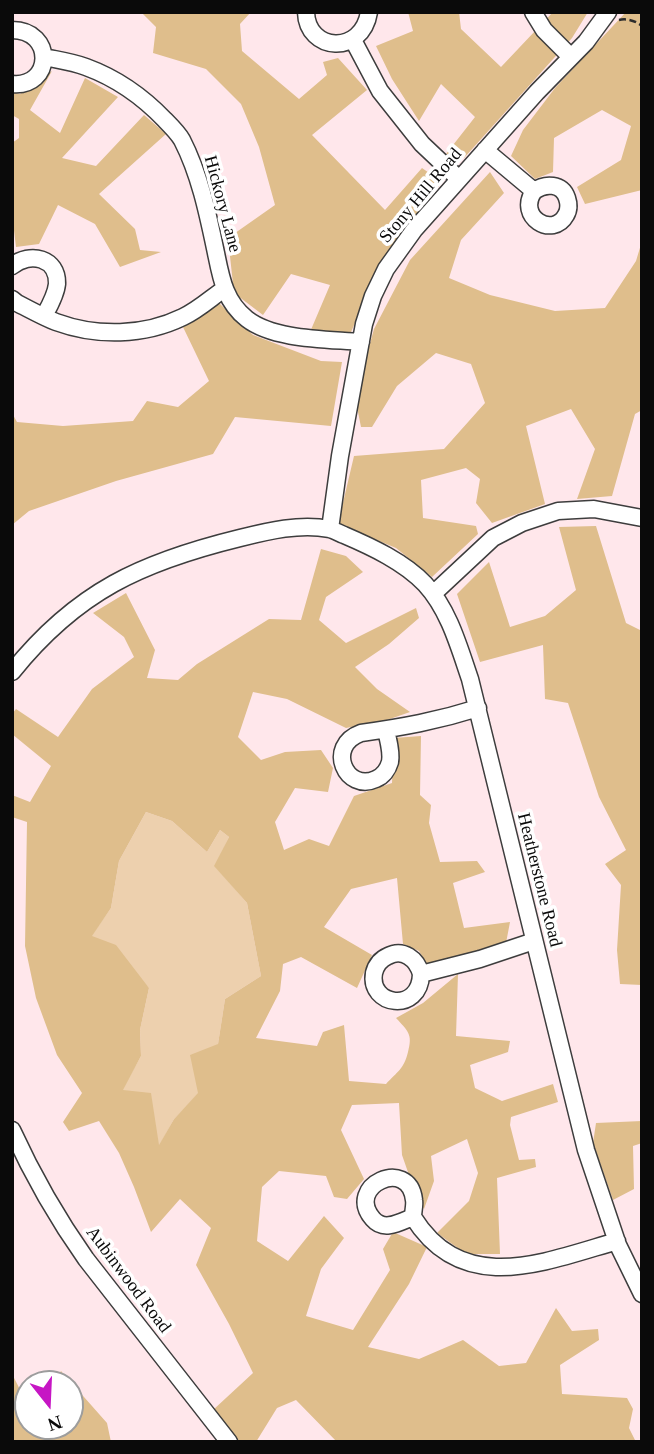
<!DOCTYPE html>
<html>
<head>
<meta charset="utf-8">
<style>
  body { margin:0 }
  #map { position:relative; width:654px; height:1454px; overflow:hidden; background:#ffe7eb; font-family:"Times New Roman",serif }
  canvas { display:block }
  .frame { position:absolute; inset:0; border:14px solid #0a0a0a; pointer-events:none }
  .north { position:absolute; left:14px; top:1370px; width:70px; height:70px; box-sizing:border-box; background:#fff; border:2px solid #9d9d9d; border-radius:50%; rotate:162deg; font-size:19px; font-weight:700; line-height:28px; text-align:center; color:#0a0a0a }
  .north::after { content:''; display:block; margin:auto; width:24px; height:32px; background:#c616c4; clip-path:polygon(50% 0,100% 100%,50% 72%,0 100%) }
</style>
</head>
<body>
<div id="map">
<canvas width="654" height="1454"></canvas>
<div class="frame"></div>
<div class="north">N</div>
</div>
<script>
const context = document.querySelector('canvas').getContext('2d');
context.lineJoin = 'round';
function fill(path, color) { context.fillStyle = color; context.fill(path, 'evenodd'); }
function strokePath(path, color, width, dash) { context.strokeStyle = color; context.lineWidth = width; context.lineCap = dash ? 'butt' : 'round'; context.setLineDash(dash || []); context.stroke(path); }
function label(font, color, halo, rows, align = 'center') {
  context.font = font + ' "Times New Roman",serif'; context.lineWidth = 7; context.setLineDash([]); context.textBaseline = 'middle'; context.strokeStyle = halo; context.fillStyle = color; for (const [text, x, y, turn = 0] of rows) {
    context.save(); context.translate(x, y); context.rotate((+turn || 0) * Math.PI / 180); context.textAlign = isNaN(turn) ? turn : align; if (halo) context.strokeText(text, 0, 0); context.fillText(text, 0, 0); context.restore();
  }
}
const green = new Path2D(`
  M146,812l26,9 35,31 13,-22 9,7 -14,29 32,37 14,73 -36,23 -7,45 -19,49 -25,26 -15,27 -37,-56 19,-34 -1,-26 9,-42 -58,-52 20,-28 8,-47z`);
const forest = new Path2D(`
  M141,12h110l-11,12 2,27 57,48 28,-24 -4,-13 15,-4 29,32 -55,45 73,75 37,-42 20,14 -63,87 -28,63h-41l20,-47 -39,-11 -28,41 -29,-22 -6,-55 47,-33 -16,-58 -18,-43 -35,-35 -53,-16 3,-26z
  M408,12h51l2,17 40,38 52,-55h35l-16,26 -108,120 -18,-4 29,-37 -34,-33 -22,37 -27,-42 -16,-33 37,-15z
  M626,12h16v178l-57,14 -8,-17 44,-27 10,-34 -29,-16 -48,28 -1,34 -18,7 -24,-23 12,-26 32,-42z
  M52,71l-22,39 30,23 25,-55 33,19 -56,61 34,8 48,-51 22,19 -67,60 36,35 5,21 21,2 -41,15 -25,-43 -37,-19 -19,39 -23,3 -4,-33v-71l7,-5v-19l-7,-4v-23l8,2z
  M490,172l14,21 -43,47 -12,38 41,17 65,16 50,-3 31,-47 6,-20v169l-7,4 -23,82 -35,3 18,-50 -24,-40 -45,17 19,78 -53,19 -16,-20 4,-24 -14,-11 -45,12 2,38 53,8 2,8 -46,43 -36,-29 -58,-24 16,-68 90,-7 41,-46 -14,-39 -35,-11 -39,33 -25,41h-11l-6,-30 19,-68 36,-69z
  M219,303l34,32 68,26 21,1 -11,64 -96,-9 -22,37 -97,27 -87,30 -17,14v-112l5,9 46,4 70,-5 14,-20 31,6 31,-26 -26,-54z
  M596,526l30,97 16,8v354l-22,-1 -3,-34 4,-65 -16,-21 21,-14 -27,-53 -31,-94 -23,-4 -2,-54 -63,17 -23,-68 32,-32 21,65 35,-11 31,-26 -17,-63z
  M321,549l25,7 17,16 -37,25 -7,23 27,23 70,-35 3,10 -30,26 -34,23 22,22 33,23 -23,8 -41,8 -59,-29 -34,-7 -15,45 23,23 24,-8 36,-2 12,18 -5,24 -33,-4 -20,34 9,28 25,-11 20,7 25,-50 38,-13 2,-45 27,-2 -1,59 11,10 -2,18 11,39 37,-1 8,11 -32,11 11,45 46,-6 -4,21 -79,21 -8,-13 -16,-7 -6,-66 -46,11 -27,38 48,28 -15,33 -56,-31 -18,7 -3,27 -24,47 61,8 6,-14 21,-7 5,56 37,3c11,-12 18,-15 22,-32 5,-18 0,-21 -12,-34l27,-15 35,-29 -2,62 54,5 -2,11 -38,13 5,23 27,13 51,-17 5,18 -47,15 -1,8 9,35 16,-1 1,8 -39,11 3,76h-34l-29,-21 32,-32 9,-28 -11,-34 -36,17 3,25 -10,28 -7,-11 -15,-43 -3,-52 -47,2 -11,25 23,49 -17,20 -13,-2 -8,-21 -47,-5 -17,16 -5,54 31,20 36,-45 20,22 -23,31 -15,47 47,14 37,-60 -7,-21 10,-17 34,15 -18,37 -41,63 51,12 44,-19 36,26 27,-3 30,-55 16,23 26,-2 1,11 -39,25 2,29 65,4 6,11 -4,19 7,14h-299l-41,-42 -19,8 -21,34h-16l-27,-32 40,-37 -24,-49 -33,-59 15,-37 -31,-29 -29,33 -17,-45 -15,-34 -20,-32 -30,10 -6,-9 19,-29 -25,-38 -21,-57 -11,-52 2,-124 -15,-5v-22l18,7 21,-36 -39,-32v-20l4,-5 42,28 34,-48 42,-32 -10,-20 -31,-24 33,-20 29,57 -8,28 31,2 19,-16 72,-45 32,1zM146,812l26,9 35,31 13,-22 9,7 -15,29 33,37 14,73 -36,23 -7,45 -28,11 8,38 -24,26 -15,26 -8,-52 -28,-3 18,-34 -1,-26 9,-42 -33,-43 -24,-9 19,-28 8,-47z
  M642,1121v22l-9,3 1,43 -21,11 -20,-57 3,-20z
  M61,1371l46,52 4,19h-99v-68l16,31v21h42v-42h-18z`);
const path = new Path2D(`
  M619,20c8,-2 17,1 23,6`);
const minor = new Path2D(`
  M306,12c1,40 56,44 63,0
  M533,12l11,18 27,27
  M12,30c43,0 41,58 0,54
  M353,40l27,51 42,53 37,35
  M44,57c14,3 29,5 42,10 30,11 57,30 79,53 6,6 13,13 17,20 18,35 26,75 34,113 5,25 9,49 31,66 27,21 80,20 114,23
  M485,150l49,41c-18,26 19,48 32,24 3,-5 3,-11 1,-17 -5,-15 -22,-15 -33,-7
  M12,266c18,-15 46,-8 45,18 -1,11 -8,23 -13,32
  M12,299l5,4c12,6 26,14 39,19 41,15 88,14 127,-5 15,-7 28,-19 41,-28
  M330,529l10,-73 24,-132 9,-28 13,-27 28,-39 123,-138 49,-50 22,-30
  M433,594l60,-56 29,-15 36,-12 36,-2 48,9
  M12,672c65,-81 130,-110 228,-134 28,-7 61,-15 89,-9 5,1 10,4 15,6 28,12 60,27 81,49 24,26 34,63 45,95l116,471 32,95 24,49
  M386,730c2,10 6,22 4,32 -2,7 -7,14 -14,17 -30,14 -51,-33 -15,-46 42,-6 76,-12 117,-25
  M421,974c-4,-15 -18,-26 -33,-18 -7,3 -12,9 -14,17 -6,33 46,41 47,1l59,-15 54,-18
  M12,1130c21,46 45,88 74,129l143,183
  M413,1217c0,-6 2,-12 1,-17 -5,-44 -70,-14 -41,19 11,13 27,3 40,-2 50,80 131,45 204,24`);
const streetNames = [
  ["Stony Hill Road",421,196,-50],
  ["Hickory Lane",222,204,75],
  ["Heatherstone Road",539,880,76],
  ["Aubinwood Road",128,1280,53]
];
fill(green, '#edd0ae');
fill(forest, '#dfbe8c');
strokePath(minor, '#3d3d3d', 19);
strokePath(path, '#2c2c2c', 2.5, [7, 3.5]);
strokePath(minor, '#fff', 16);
label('18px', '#0a0a0a', '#fff', streetNames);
</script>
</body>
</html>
